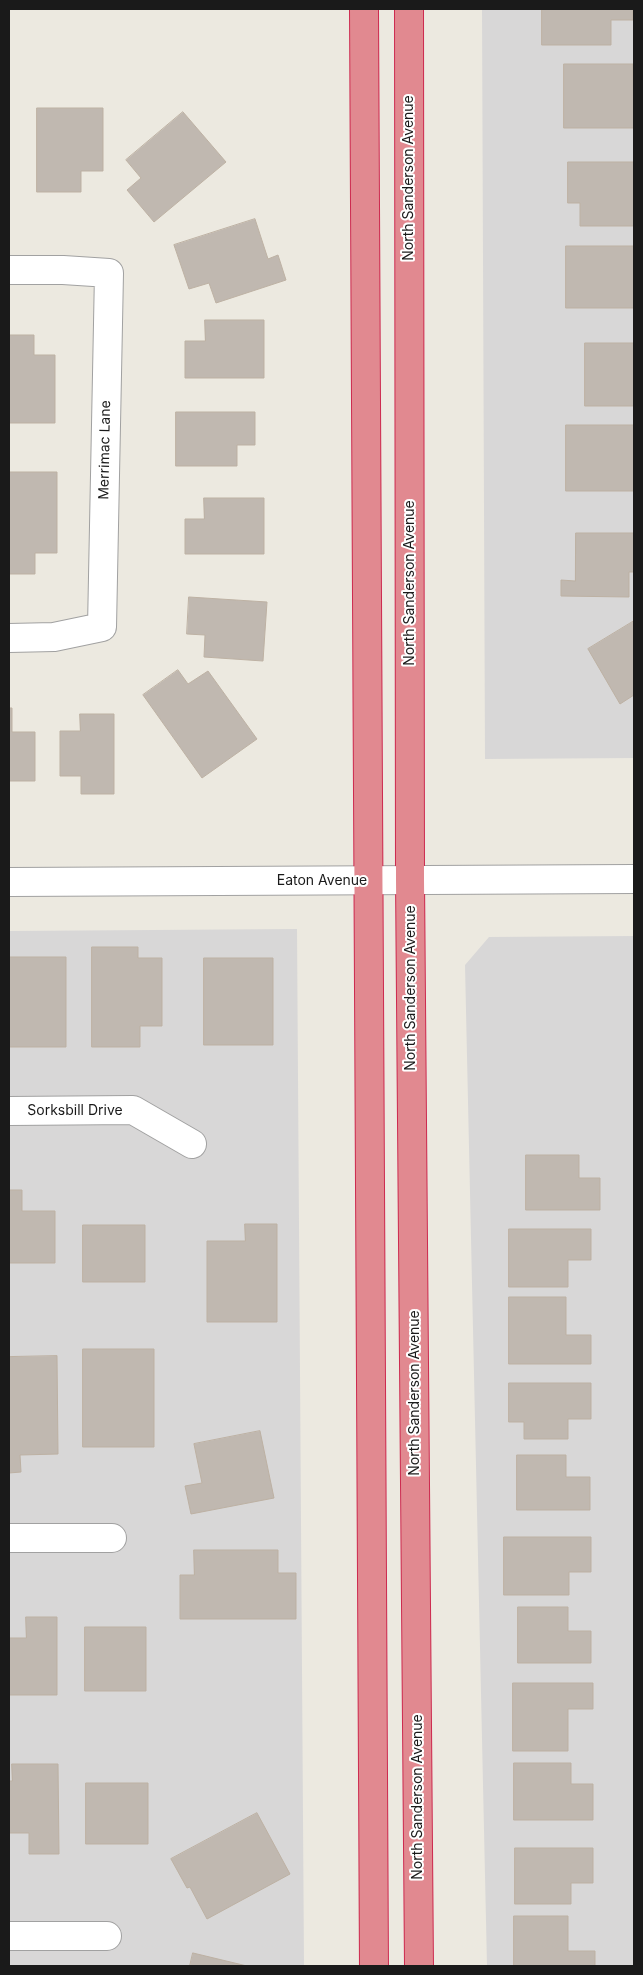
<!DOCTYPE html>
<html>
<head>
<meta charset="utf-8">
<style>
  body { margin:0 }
  #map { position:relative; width:643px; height:1975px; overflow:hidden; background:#ece9e0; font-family:Inter,sans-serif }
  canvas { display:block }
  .frame { position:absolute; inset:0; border:10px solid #1a1a1a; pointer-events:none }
</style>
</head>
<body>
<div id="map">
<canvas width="643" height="1975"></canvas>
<div class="frame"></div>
</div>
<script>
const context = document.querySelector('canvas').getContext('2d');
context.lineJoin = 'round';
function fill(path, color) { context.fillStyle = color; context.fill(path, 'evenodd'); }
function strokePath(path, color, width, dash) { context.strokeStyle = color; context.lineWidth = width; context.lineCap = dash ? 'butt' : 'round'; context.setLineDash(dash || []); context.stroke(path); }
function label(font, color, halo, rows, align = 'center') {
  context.font = font + ' Inter,sans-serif'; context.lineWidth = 4; context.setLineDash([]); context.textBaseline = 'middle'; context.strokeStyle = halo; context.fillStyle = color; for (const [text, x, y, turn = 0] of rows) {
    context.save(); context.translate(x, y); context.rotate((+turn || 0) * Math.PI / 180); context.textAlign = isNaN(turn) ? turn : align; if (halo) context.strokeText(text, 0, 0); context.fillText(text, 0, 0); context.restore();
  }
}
const residential = new Path2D(`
  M482,9h152v749l-149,1z
  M297,929l7,1037h-295v-1035z
  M634,936v1030h-147l-22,-1001 24,-28z`);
const building = new Path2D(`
  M542,9h91v11h-22v25h-69z
  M564,64h69l1,64h-70z
  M37,108h66v63h-22v21h-44z
  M183,112l43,50 -72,60 -27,-32 14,-12 -15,-18z
  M568,162h66v64h-54v-23h-12z
  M255,219l13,40 10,-4 8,25 -70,23 -7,-20 -20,6 -15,-44z
  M566,246h68v62h-68z
  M205,320h59v58h-79v-37h20z
  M9,335h25v20h21v68h-46z
  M585,343h49v63h-49z
  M176,412h79v33h-18v21h-61z
  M566,425h68v66h-68z
  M9,472h48v81h-22v21h-26z
  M204,498h60v56h-79v-35h19z
  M576,533h58v39h-5v25l-68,-1v-16l14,1z
  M189,597l78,5 -4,59 -59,-4 1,-22 -18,-1z
  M634,621v74l-14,9 -32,-55z
  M178,670l10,14 20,-13 49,68 -55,39 -59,-83z
  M9,708h3v24h23v49h-26z
  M80,714h34v80h-33v-18h-21v-45h20z
  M92,947h46v11h24v68h-22v21h-48z
  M9,957h57v90h-57z
  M204,958h69v87h-69z
  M526,1155h53v23h21v32h-74z
  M9,1190h13v21h33v52h-46z
  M245,1224h32v98h-70v-81h38z
  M83,1225h62v57h-62z
  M509,1229h82v31h-23v27h-59z
  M509,1297h57v38h25v29h-82z
  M83,1349h71v98h-71z
  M57,1356l1,98 -38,1 1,17 -12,1v-116z
  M509,1383h82v36h-23v20h-44v-17h-15z
  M260,1431l14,67 -83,16 -6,-28 17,-3 -8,-39z
  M517,1455h49v22h24v33h-73z
  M504,1537h87v35h-22v23h-65z
  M194,1550h84v23h18v46h-116v-44h14z
  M518,1607h50v24h23v32h-73z
  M26,1617h31v78h-48v-57h17z
  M85,1627h61v64h-61z
  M513,1683h80v26h-25v42h-55z
  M514,1763h57v21h22v36h-79z
  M12,1764h46l1,90h-30v-21h-20v-52h3z
  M86,1783h62v61h-62z
  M257,1813l33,61 -83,45 -17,-32 -3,1 -16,-29z
  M515,1848h78v35h-22v21h-56z
  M514,1916h54v35h27v15h-81z
  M193,1953l54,13h-57z`);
const minor = new Path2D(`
  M9,270h54l46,3 -7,354 -48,10 -45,1
  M9,882l625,-3
  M9,1111l124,-1 59,34
  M9,1538h103
  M9,1936h98`);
const highway = new Path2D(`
  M364,9l10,1957
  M409,9l1,871 9,1086`);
const streetNames = [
  ["North Sanderson Avenue",409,178,-90],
  ["Merrimac Lane",105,450,-89],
  ["North Sanderson Avenue",410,583,-90],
  ["Eaton Avenue",322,881],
  ["North Sanderson Avenue",411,988,-90],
  ["Sorksbill Drive",75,1111],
  ["North Sanderson Avenue",415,1393,-90],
  ["North Sanderson Avenue",418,1797,-90]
];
fill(residential, '#d8d7d7');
fill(building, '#c0b8b0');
strokePath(building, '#bdb1a3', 1);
strokePath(minor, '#a1a1a1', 30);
strokePath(highway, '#cd2a4f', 30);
strokePath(minor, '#fff', 28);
strokePath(highway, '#e18990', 28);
label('14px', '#1a1a1a', '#fff', streetNames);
</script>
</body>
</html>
